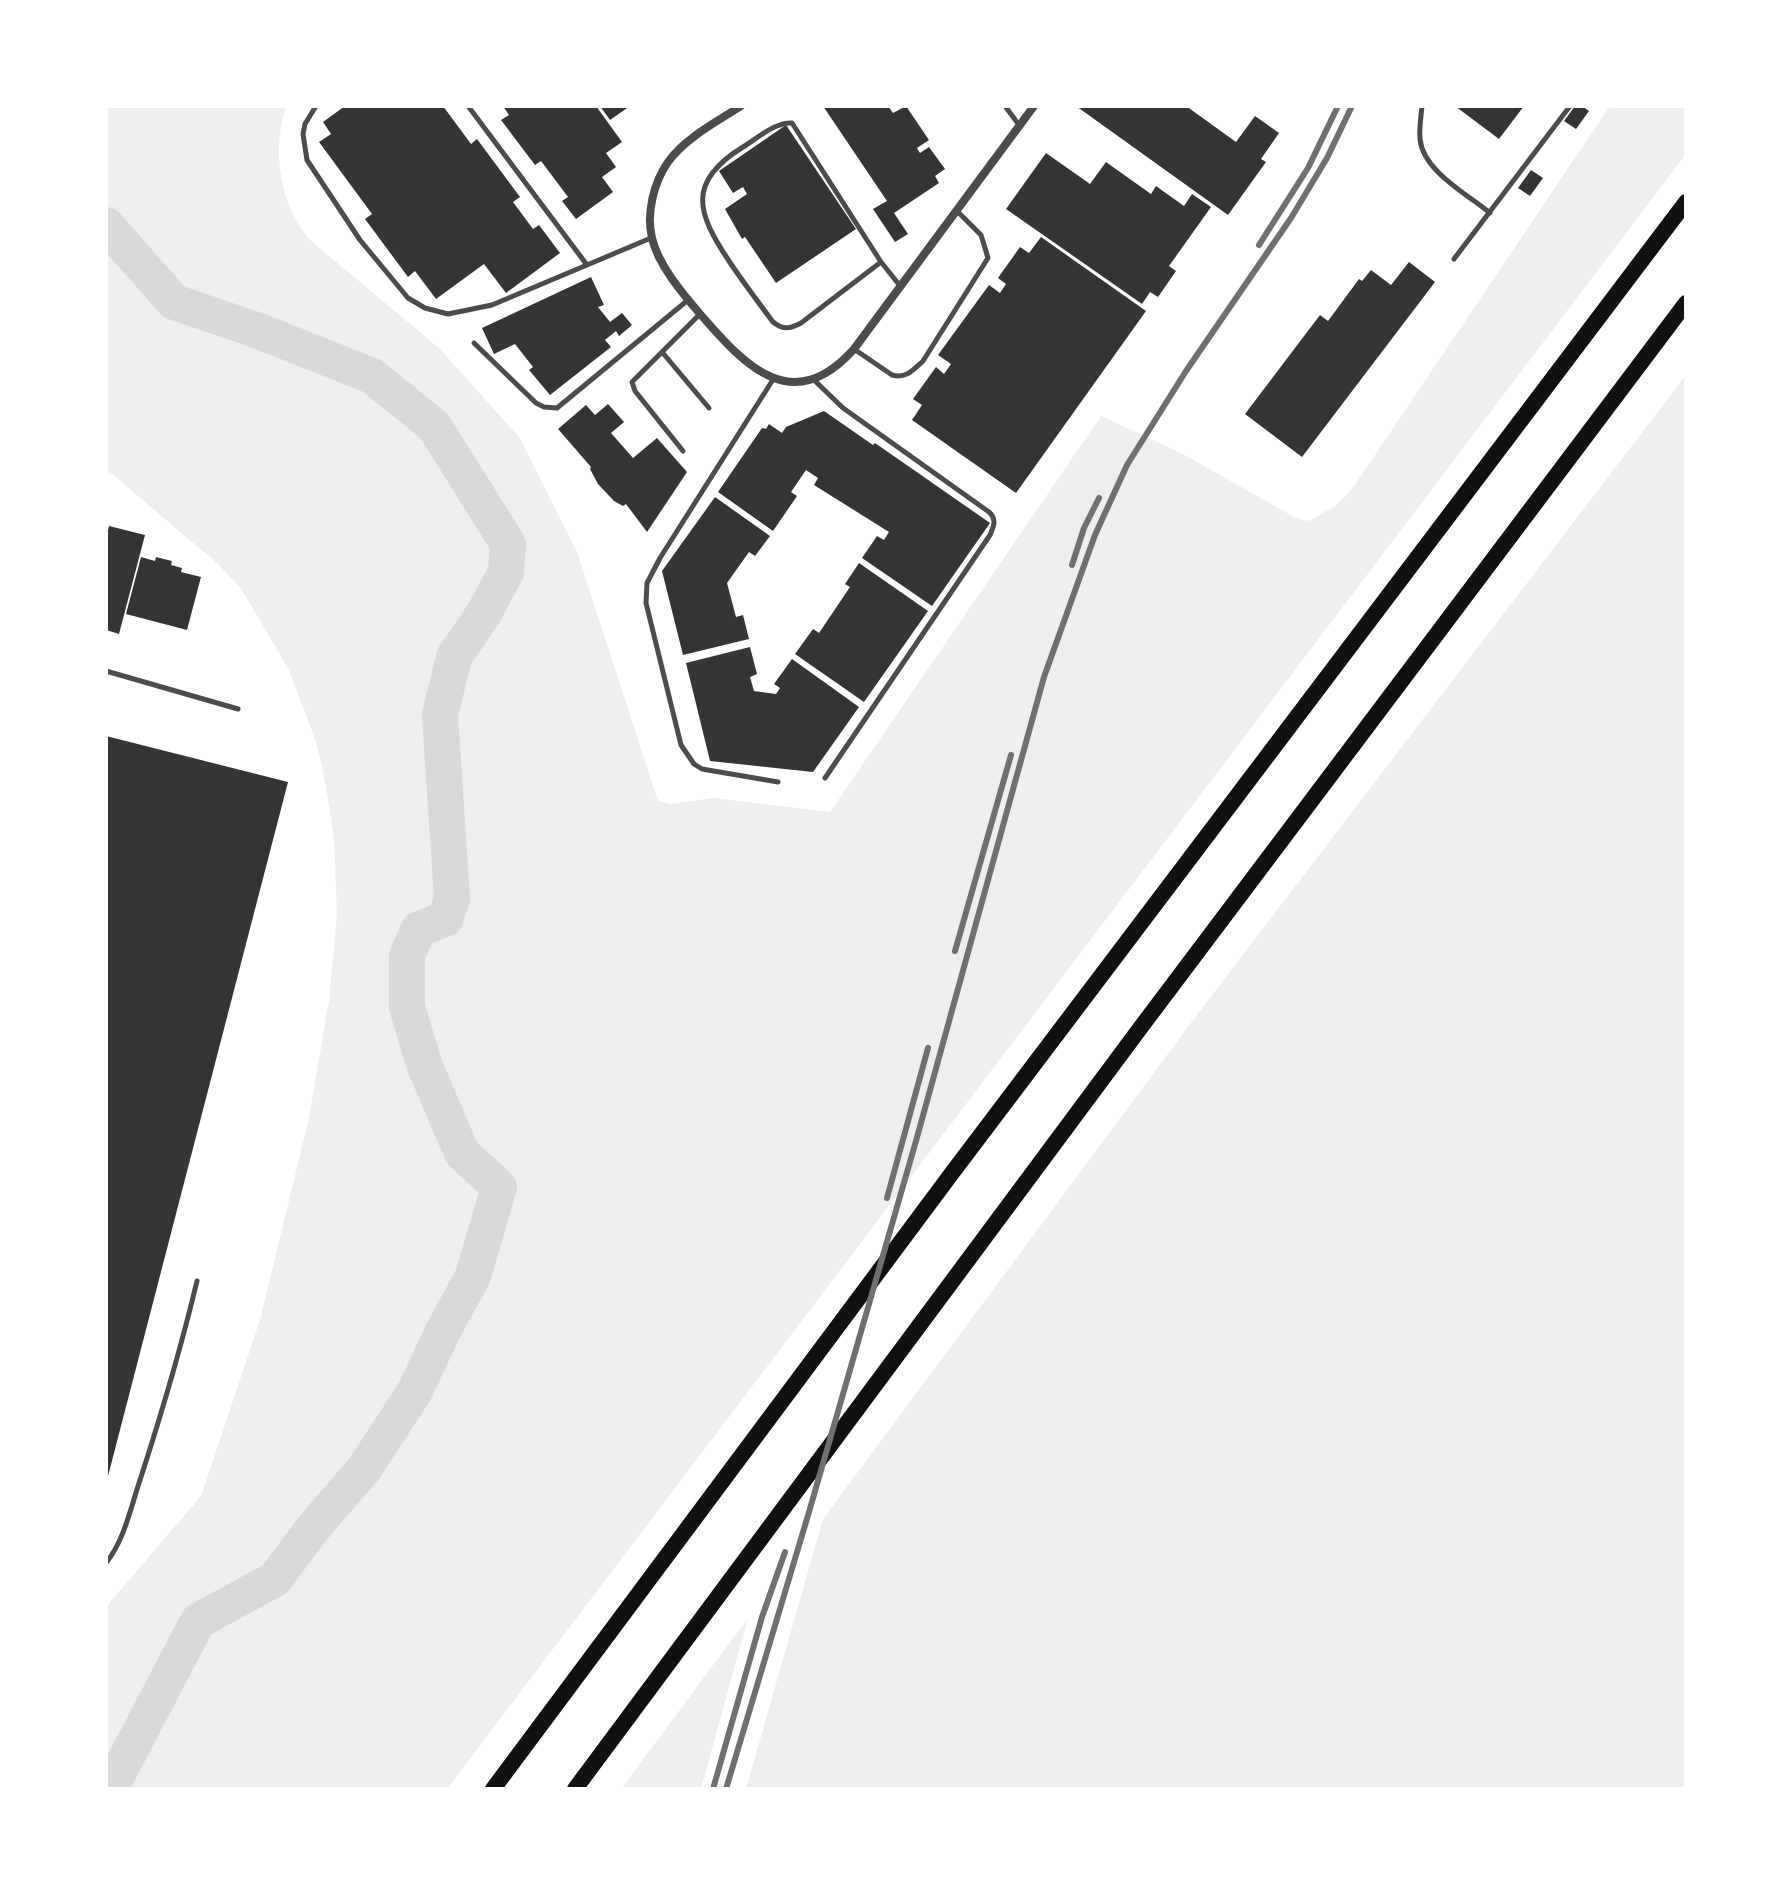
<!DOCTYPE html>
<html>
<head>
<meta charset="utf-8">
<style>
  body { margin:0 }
  #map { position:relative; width:1792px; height:1895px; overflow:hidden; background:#fff; font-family:"Archivo Narrow",sans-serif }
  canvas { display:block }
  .frame { position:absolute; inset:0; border:108px solid #fff; pointer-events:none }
</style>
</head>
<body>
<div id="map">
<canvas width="1792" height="1895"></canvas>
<div class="frame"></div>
</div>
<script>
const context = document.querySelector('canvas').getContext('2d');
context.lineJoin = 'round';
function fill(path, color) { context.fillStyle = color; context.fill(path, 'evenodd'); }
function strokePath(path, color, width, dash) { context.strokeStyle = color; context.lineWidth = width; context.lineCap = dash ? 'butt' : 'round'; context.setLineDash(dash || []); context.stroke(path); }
const green = new Path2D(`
  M106,106h180c-14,44 -7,97 23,133l131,110 79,88 58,115 81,249 14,3 41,-6 117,14 271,-396 82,38 113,64 13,3 26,-15 15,-14 260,-386h76v48l-1239,1635h-341v-182l95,-111 59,-176 49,-202 20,-117 8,-87 -3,-77 -11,-66 -8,-32 -26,-69 -47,-80 -24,-26 -112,-95z
  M1686,375v1414h-940l77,-270 370,-499z
  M748,1618l-47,171h-80z`);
const river = new Path2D(`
  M106,225l68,77 85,29 113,45 62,50 74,118 -2,28 -22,41 -30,44 -14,58 12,184 -7,20 -26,10 -12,26v52l17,57 38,89 37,34 -26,89 -31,57 -27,58 -51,78 -51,59 -38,51 -77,42 -88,168`);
const building = new Path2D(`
  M345,106h98l28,38 6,-5 43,58 -7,5 20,27 6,-4 21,28 -54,40 -22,-29 -48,35 -21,-28 -7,6 -43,-58 7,-5 -53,-72 12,-8 -8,-12z
  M503,106h93l26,36 -16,11 10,14 -14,10 11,15 -37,27 -14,-18 6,-4 -27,-36 -6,4 -34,-45 8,-5z
  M600,106h30l-20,14z
  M823,106h65l5,7 13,-7 23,34 -12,8 3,5 9,-6 16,22 -10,7 4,7 -45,30 14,21 -13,8 -22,-33 14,-8z
  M1076,106h110l50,36 19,-26 24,17 -18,26 5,3 -38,53z
  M1455,106h69l-25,33z
  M1575,106h7l7,5 -13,18 -12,-8z
  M786,125l70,104 -80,54 -31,-46 -3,2 -17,-30 22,-15 -4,-7 -10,6 -14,-22z
  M1046,153l44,31 16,-22 45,32 5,-8 28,20 8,-12 19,13 -42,59 7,5 -18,26 -8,-5 -8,12 -136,-95z
  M1531,170l12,8 -13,18 -12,-8z
  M1041,237l105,74 -130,182 -104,-73 10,-15 -9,-6 23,-32 8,7 7,-10 -13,-9 51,-70 11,8 6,-9 -8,-6 22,-31 9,6z
  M1409,262l26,20 -133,175 -57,-43 75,-99 8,6 31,-42 3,2 9,-11 20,15z
  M591,277l13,28 -6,2 12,15 12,-9 10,12 -13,11 -3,-5 -11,9 6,7 -61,48 -21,-25 4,-3 -18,-23 -21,10 -12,-26z
  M608,404l16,18 -13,11 22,25 24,-20 30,34 -40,60 -21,-28 -3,2 -9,-5 -16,-17 -8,-15 1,-2 -33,-38 28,-24 9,10z
  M824,411l49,34 2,-2 115,80 -58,83 -70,-48 15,-22 7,4 5,-8 -75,-47 4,-7 -12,-8 -15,22 6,4 -24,35 -55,-39 44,-64 4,1 3,-5 13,9 4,-6z
  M715,497l55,39 -15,20 -6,-4 -22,31 9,34 7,-2 6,24 -66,16 -21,-84z
  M109,526l36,9 -26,99 -13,-4v-91z
  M141,557l14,4 1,-4 16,4 -1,4 11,3 -1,4 20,5 -14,53 -61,-16z
  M859,563l69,48 -64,91 -69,-48 18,-25 6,4 31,-46 -5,-3z
  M750,647l7,27 -7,3 4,14 22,3 4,-6 -6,-4 18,-25 67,48 -46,65 -103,-11 -24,-98z
  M106,736l182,46 -181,698 -1,-1z`);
const service = new Path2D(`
  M316,106l-11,18 -2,10 4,26 53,80 48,58 17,10 23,6 44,-9 159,-67
  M468,106l119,159
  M1005,106l14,19
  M1422,106c-1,11 -3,22 -2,33 3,32 47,55 70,74
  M1454,259l116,-153
  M881,262l-80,61c-11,6 -18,7 -28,-1 -15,-20 -30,-40 -44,-61 -32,-48 -43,-79 14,-114 15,-9 32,-25 49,-24l89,139 20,25
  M474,343l62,60 8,4 13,1 131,-108
  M854,349l38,26c14,4 21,-5 31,-14l65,-103 -7,-23 -24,-24
  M662,352l47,56
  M774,378l-114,180 -13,25 -1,20 35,142 13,19 8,5 76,13
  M813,379l30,29 146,104c8,7 5,14 1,23l-165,243
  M683,451l-48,-60 -3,-9 68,-68
  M106,671l132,38
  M106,1563c19,-24 25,-57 35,-86 21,-65 40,-129 56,-196`);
const minor = new Path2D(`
  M741,106c-23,15 -56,32 -73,56 -14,20 -22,51 -16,76 6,27 31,56 49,77 45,52 92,102 153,34l180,-243`);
const motorway = new Path2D(`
  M493,1789l459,-616 734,-971
  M575,1789l566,-762 545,-724`);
const rail = new Path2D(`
  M1259,245l49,-77 30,-62
  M1072,565l12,-37 15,-30
  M955,951l56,-196
  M887,1198l41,-150
  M713,1789l49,-172 23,-65
  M726,1789l83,-277 107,-371 128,-464 51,-142 32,-70 59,-94 105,-153 36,-60 25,-52`);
fill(green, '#eee');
strokePath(river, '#d9d9d9', 36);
fill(building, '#353535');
strokePath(service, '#4c4c4c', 5);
strokePath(minor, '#4c4c4c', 8);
strokePath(motorway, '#111', 16);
strokePath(rail, '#707070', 6);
</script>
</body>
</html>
